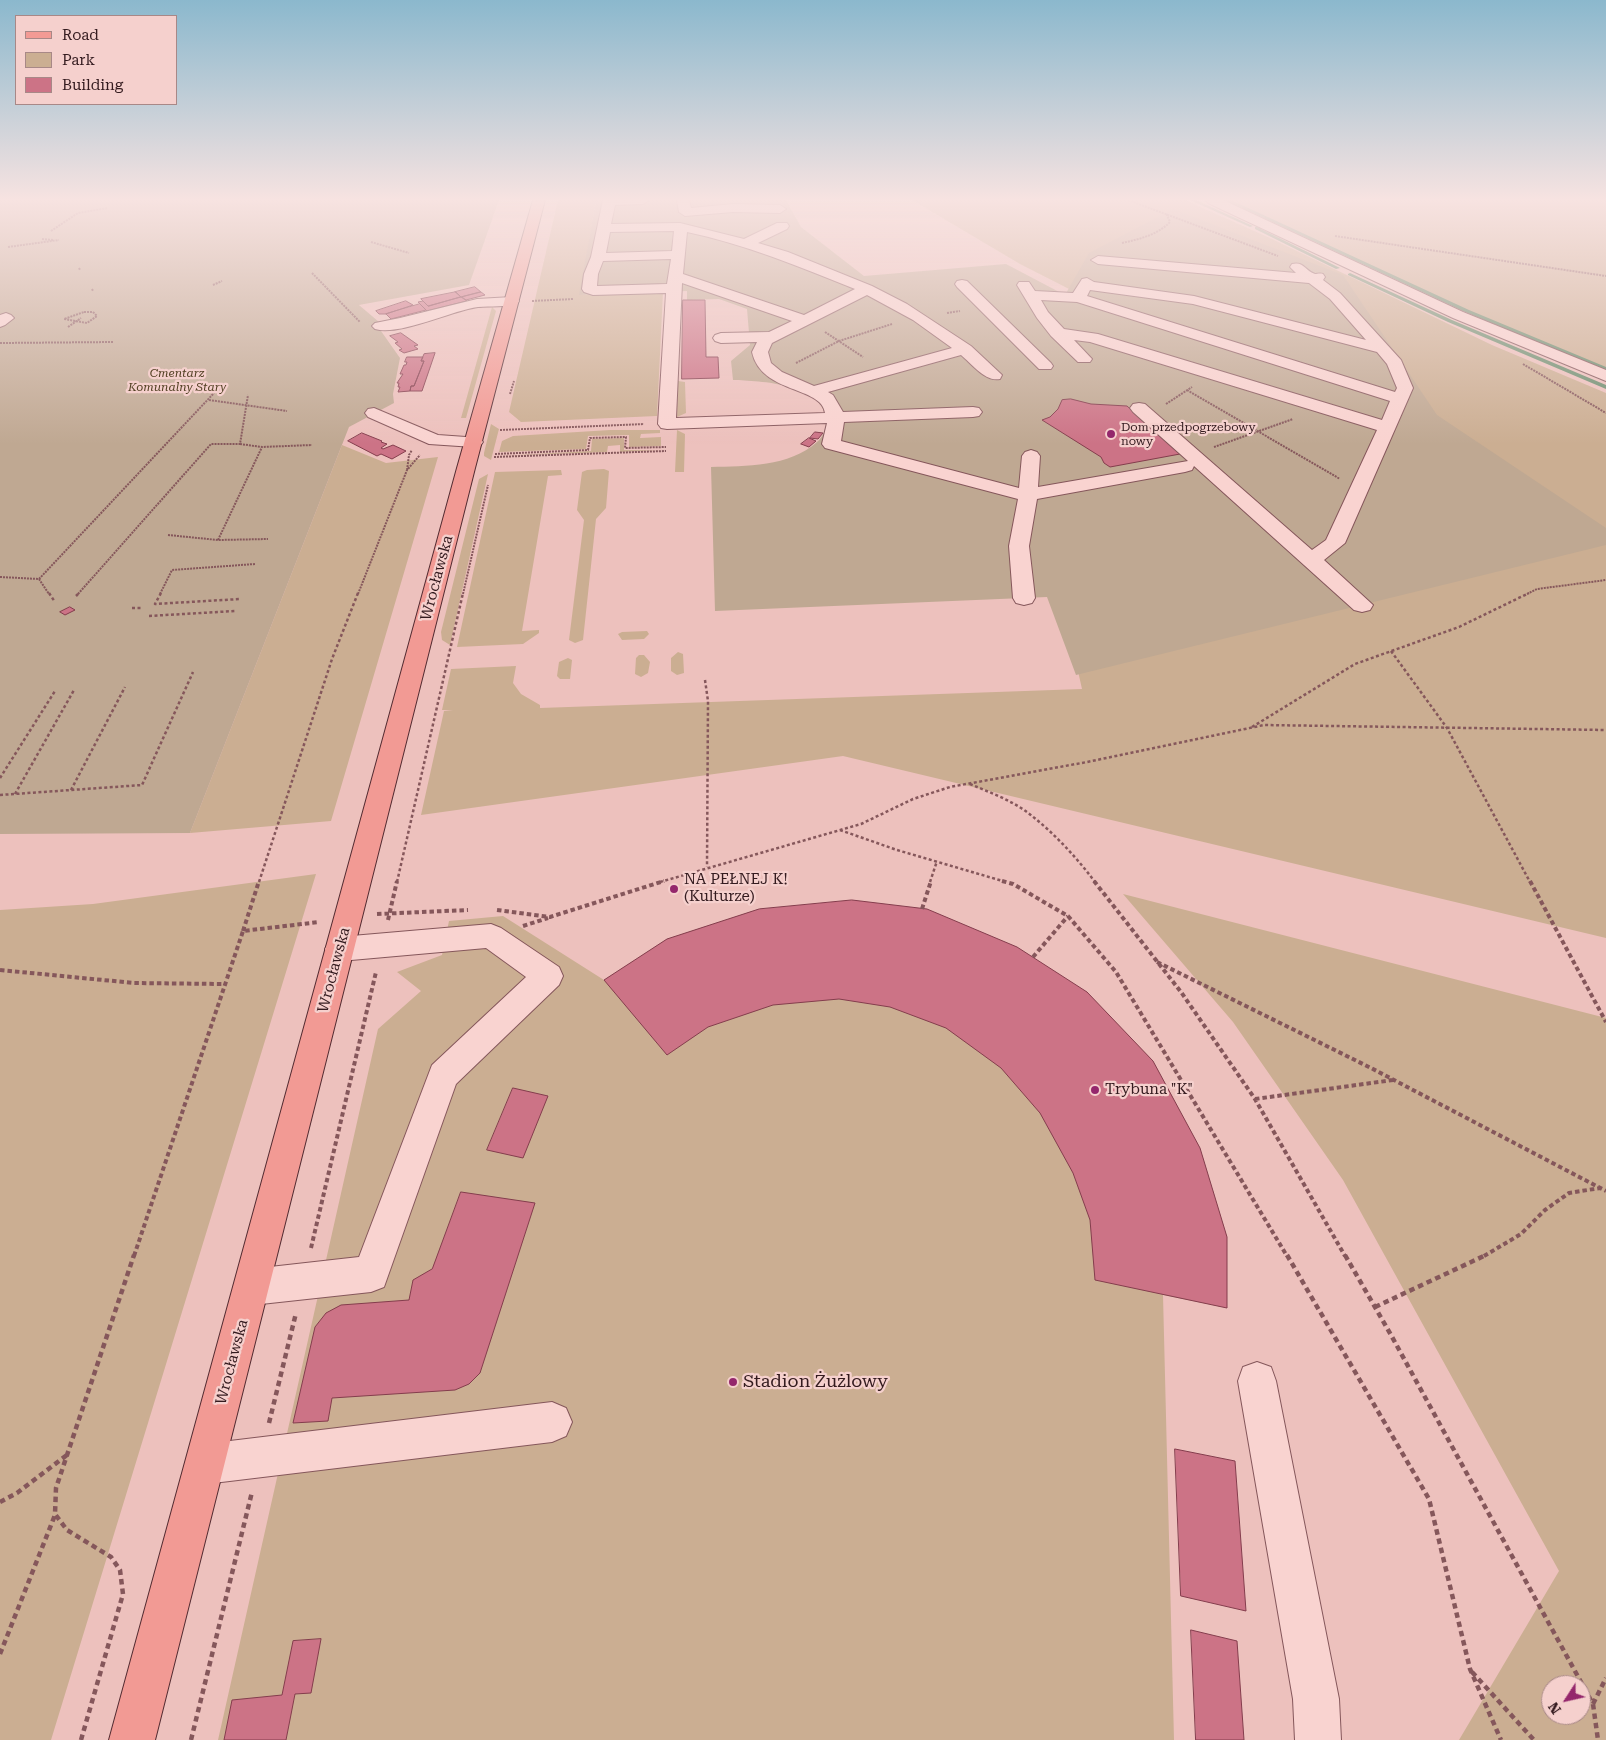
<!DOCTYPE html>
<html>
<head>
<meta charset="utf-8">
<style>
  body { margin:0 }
  #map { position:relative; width:1606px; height:1740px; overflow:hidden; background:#edc1bd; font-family:"Roboto Serif",serif }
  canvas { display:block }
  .legend { position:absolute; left:15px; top:15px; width:162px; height:90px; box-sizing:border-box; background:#f5d0cd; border:1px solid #a88887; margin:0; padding:6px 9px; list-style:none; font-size:15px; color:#341b1f }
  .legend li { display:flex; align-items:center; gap:10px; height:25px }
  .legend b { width:25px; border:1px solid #a88887 }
  .north { position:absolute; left:1541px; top:1675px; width:50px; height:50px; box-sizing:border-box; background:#f5d0cd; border:1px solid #a88887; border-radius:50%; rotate:235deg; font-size:14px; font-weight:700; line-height:20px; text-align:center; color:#341b1f }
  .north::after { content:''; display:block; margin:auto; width:18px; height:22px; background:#94276c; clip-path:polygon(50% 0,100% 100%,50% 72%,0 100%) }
</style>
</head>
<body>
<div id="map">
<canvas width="1606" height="1740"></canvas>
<ul class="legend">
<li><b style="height:6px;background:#f29a94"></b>Road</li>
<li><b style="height:14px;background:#cbae92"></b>Park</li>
<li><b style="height:14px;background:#cc7386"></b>Building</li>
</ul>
<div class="north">N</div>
</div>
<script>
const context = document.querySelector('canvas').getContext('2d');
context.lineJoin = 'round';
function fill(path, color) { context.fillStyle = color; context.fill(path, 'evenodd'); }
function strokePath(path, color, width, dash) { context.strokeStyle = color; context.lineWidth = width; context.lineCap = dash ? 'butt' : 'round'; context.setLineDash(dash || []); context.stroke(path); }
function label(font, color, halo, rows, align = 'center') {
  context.font = font + ' "Roboto Serif",serif'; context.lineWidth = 4.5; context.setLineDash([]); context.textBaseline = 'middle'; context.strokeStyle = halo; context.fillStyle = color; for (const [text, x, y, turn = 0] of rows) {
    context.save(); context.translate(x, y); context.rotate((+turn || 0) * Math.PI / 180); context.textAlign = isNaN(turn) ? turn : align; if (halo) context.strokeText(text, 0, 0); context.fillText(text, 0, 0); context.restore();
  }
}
const green = new Path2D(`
  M558,200h38l-16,95 83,-3 -6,124 -136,6 -12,-10z
  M912,200h273l85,38 222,107 114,48v545l-763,-182 -422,59 23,-104 9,-1h-11l9,-41 65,-3 -3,17 8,11 19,11v3l542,-19 -39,-175 30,-223 -53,-27z
  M1229,200h377v168l-116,-47z
  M492,307l4,4 -30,107h-5z
  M678,381l7,1 1,31 -9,4z
  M491,424l8,5 -8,31 -7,-4v-3z
  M610,430h50v3l-19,1 -1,4 21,-1v9l-32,1v-12l-41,1 -2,13 -87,3 3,-11 11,-5z
  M677,430l8,4 -1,38h-9z
  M624,438v12h35l-39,2v-7l-12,1 -1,6 -108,4 92,-5 1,-12z
  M342,445l44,18 52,-6 -107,364 -141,12z
  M604,469l5,2 -3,37 -10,11 -13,121 -8,3 -6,-3 15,-120 -7,-10 5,-38 5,-2z
  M561,470l1,5 -14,1 -26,155 17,-1v3l-16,11 -66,3 38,-175z
  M488,474l-38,171 -8,-5 -1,-8 38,-153z
  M647,631l2,3 -5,5 -22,1 -4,-6 4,-2z
  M678,652l5,2 1,19 -7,2 -6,-4v-13z
  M639,655h5l6,7 -2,11 -7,4 -6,-3 1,-16z
  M568,658l4,2 -2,19h-10l-3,-3 2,-14z
  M316,874l-265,866h-51v-830l93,-6z
  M1123,894l483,124v722h-147l100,-169 -216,-391 -110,-158zM1551,1685h30v30h-30z
  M759,909l328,83 66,69 47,87 27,89v71l-64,-13 11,445h-956l160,-711 43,-38 -24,-19 45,-17 7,-34 54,-5 101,64 63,-41z`);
const cemetery = new Path2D(`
  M0,200h499l-30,85 -110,20 20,17 2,9 19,27 -7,36 1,9 -45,24 -159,406 -190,1z
  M596,200h190l15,27 63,49 142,-12 59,31 24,-42 84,-44 170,66 94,140 169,113v17l-530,130 -29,-78 -332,14 -4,-144c35,-1 78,0 106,-25 6,-5 9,-13 9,-20 0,-39 -67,-41 -93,-42l-2,-19 19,-16 -3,-36 -28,-10 -32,1v-9l-108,4z`);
const stream = new Path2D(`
  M1190,200h6l57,26 -3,1z
  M1225,200h6l238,110 137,57v4l-141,-59z
  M1255,227h2l83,41 -4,1 -81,-40z
  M1350,273l102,47 154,65v4l-158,-67 -100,-47v-1z`);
const building = new Path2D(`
  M475,287l6,5 -20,5 -6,-5z
  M456,292l5,5 -33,9 -7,-7z
  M481,292l4,3 -19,5 -4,-3z
  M461,297l6,4 -40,10 -9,-9 5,-1 5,5z
  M683,300h22l1,57h12l1,21 -37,1z
  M406,301l7,4 -27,9h-7l-3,-3z
  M420,304l6,6 -35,9 -5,-5z
  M401,333l17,12 -4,1 4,3 -14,4 -5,-3 3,-1 -7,-6 3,-1 -8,-6z
  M435,353l-13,38h-12l1,-5h3l10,-25h-3l3,-7z
  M407,357h16l-2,4h3l-10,25h-3l-1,5 -12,1 2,-5h-2l1,-4h-2l6,-9h-3l4,-9h2l1,-3h-2z
  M1071,399l20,5 36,2 53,48 -70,13 -6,-4 -3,-6 -59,-37 8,-3 8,-8 4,-9z
  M815,432l8,1 -5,6 -8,-1z
  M362,433l20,8 -1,1 6,2 -6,4 2,1 10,-4 13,6 -14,8 -11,-5 -4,2 -29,-15z
  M809,438l7,3 -7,6 -8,-3z
  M70,607l5,3 -10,5 -5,-3z
  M852,900l75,9 90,38 70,45 66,69 47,87 27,89v71l-132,-28 -5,-60 -17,-47 -33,-60 -39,-45 -55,-40 -56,-21 -51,-8 -66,6 -65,22 -41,28 -63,-75 63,-41 92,-30z
  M513,1088l35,8 -25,62 -36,-8z
  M461,1192l74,11 -55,170 -11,11 -14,6 -123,8 -4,23 -35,2 22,-96 11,-14 15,-8 68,-5 4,-20 19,-11z
  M1175,1449l60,12 11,150 -65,-15z
  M1191,1630l46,11 7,99h-48z
  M321,1639l-10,54 -16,1 -9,46h-62l8,-40 50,-5 11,-54z`);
const pathFar3 = new Path2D(`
  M1128,200l150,56
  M51,231l27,-18 30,-5
  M1335,236l271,40
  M42,239l11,1
  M371,242l38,11
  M1122,243c18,-4 35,-8 48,-21l-4,-9
  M8,247l51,-7
  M79,268l1,2
  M312,273l48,49
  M213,285l9,-4
  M92,289l1,2
  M532,301l41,-2
  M84,312h9l4,4 -10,7 -23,-4z
  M947,313l13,-2
  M68,327l13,-9
  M825,332l38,25
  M0,343l114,-1
  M796,363l43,-22 53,-17
  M1523,364l83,49
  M1187,390l153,89
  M510,394l4,-13
  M209,400l78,11
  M1166,404l26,-17
  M500,430l144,-6
  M240,444l22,3 50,-2
  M1214,447l79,-28
  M495,454l93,-4 2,-12 36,-1 -1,11 41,-1
  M494,457l172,-6
  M407,470l2,-15 3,-5
  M168,535l50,5 50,-1
  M218,540l44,-93
  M0,577l39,2 10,15
  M39,579l175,-186
  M78,594l133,-150h29l8,-49
  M160,594l12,-24 83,-6
  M358,594l49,-124 13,-15
  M463,594l25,-109
  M1527,594l10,-5 69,-9`);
const pathFar2 = new Path2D(`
  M49,593l6,9
  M161,593l-6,11 85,-5
  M76,596l3,-3
  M132,608h10
  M149,616l86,-5
  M1391,651l56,77 83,154
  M705,680l3,21 -1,166
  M1252,727l103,-63 104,-37 70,-34
  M0,778l55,-87
  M970,784c21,9 44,17 62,32 23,18 45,42 63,66
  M71,790l54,-103
  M15,794l59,-104
  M0,795l142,-10 51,-113
  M840,830l57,20 109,32
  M259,882l73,-223 26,-66
  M397,882l66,-289
  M660,882l201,-58 52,-25 37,-12 137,-25 177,-37 342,5
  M930,882l7,-21`);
const pathFar1 = new Path2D(`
  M1002,881l11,3 55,32 48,56 171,284
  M1094,881l87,111 74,107 90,157
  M1530,881l76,141
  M922,909l9,-28
  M497,910l53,7 114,-36
  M377,914l91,-4
  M388,920l9,-39
  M523,926l25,-8
  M243,931l16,-50
  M1033,957l35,-41
  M1157,962l214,106 235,123
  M0,970l134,13 91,1
  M1255,1099l138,-19
  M311,1248l65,-276
  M134,1256l109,-325 76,-9
  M1484,1256l37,-22 24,-24 24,-17 31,-5`);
const path = new Path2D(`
  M1287,1255l142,244 41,170 31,71
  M1345,1255l46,80 202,369 5,36
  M1375,1307l111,-52
  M269,1423l27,-110
  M0,1502l17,-9 50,-38
  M0,1654l55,-139
  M1472,1672l62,68
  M1593,1704l13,-26
  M81,1740l42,-146 -3,-24 -9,-13 -44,-27 -12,-16 1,-26 78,-233
  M191,1740l61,-248`);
const minor = new Path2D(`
  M603,200h46l-6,4 -28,1 -4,19 69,-1 64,16 33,-16h10l2,3 -2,3 -29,14 30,9 84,34 35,18 64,42 31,29 -2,4c-15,3 -28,-15 -39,-24l-133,37 5,3 10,17 130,-5 6,1 3,4 -3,4 -6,1 -129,5 -3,19 178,47 3,-32 3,-4 6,-2 6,2 3,4 -2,31 150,-26 -55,-49 -3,-4 3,-4 6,-1 6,1 167,146 14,-10 51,-110 -287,-88 -16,-2 18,19 -2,3h-12l-27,-26 -14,-18 -20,-33 2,-3h10l6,9 38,2 9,-14 5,-1 7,4 100,14 172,44 -36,-41 -21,-16 -211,-19 -7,-4 7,-4 198,17 -6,-6 2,-3c12,-3 13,7 23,10 2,0 5,-1 8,0l2,3 -2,3 17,13 61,67 12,28 -68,155 -21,17 49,45 -3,5 -8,2 -8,-2 -160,-144 -2,4 -7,2 -148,27 -8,47 6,52 -3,5 -8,2 -8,-2 -3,-5 -4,-52 9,-47 -193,-51 -3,-4 5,-21 -160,6 -6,-1 -3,-4 8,-131 -73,2 -9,-3 -2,-3 2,-15 7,-17zM674,231l-2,20 -66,2 4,-21zM687,232c58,12 113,35 168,57l-51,26 -121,-41zM671,259l-4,25 -70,2 1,-12 5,-13zM682,283l110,38 -23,11 -48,1 -6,2 -2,3 2,3 6,2 36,-1 -5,10c9,42 70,34 73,61l-149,5zM1090,290l103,14 184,48 10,12 10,24 -2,4 -308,-96zM867,295l46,25 39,28 -138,38 -32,-14 -11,-9 -3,-11 4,-9zM1041,300l36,2 313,99 -8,19 -284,-86 -34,-5 -16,-17z
  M677,200h12l2,8 42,-4 47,1 6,4 -6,4 -47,-1 -48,4 -6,-4z
  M1206,200h17l240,112 143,58v11l-153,-63 -245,-115z
  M962,280l5,1 84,82 2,3 -2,3h-12l-82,-82 -2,-3 2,-3z
  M512,297l5,1 2,3 -2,3c-13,3 -26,2 -39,3 -28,4 -78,29 -103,22l-3,-3 3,-3 25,-5 77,-19z
  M6,313l5,2 3,3 -9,7 -5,2v-12z
  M374,408l64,27 42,3 3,4 -3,4 -6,1 -45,-3 -61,-27 -3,-4 3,-4z
  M491,924l10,4 58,39 4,9 -4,9 -103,99 -72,203 -13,5 -119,13 -13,-5 -5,-13 5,-13 13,-5 107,-12 73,-192 94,-88 -40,-29 -146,13 -10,-3 -5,-9 5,-9 10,-3z
  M1257,1362l14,5 5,14 63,318 2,41h-46l-2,-41 -55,-318 5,-14z
  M552,1402l14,6 6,14 -6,14 -14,6 -347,42 -14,-6 -6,-14 6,-14 14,-6z`);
const major = new Path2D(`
  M533,200h12l-70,268 -320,1272h-46l348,-1272z`);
const markers = [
  [1111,434,5,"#94276c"],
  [674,889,5,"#94276c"],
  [1095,1090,5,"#94276c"],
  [733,1382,5,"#94276c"]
];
const farParknames = [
  ["Cmentarz",177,373],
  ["Komunalny Stary",177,387]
];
const farPoinames = [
  ["Dom przedpogrzebowy",1121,427],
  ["nowy",1121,441]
];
const streetNames = [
  ["Wrocławska",437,578,-75],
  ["Wrocławska",334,970,-75],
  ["Wrocławska",232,1362,-75]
];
const poiNames = [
  ["NA PEŁNEJ K!",684,880],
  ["(Kulturze)",684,897],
  ["Trybuna \"K\"",1105,1090]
];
const nearPoinames = [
  ["Stadion Żużlowy",743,1382]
];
fill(green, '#cbae92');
fill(cemetery, '#bfa892');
fill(stream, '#698c6d');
fill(building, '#cc7386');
strokePath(building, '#843d4d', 1);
strokePath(minor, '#85575b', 2);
strokePath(major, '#532b31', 2);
strokePath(pathFar3, '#85575b', 2, [2, 1]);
strokePath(pathFar2, '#85575b', 2.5, [3, 2.5]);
strokePath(pathFar1, '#85575b', 4, [4.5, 3]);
strokePath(path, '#85575b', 4.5, [5.5, 4]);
fill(minor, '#f9d3d0');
fill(major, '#f29a94');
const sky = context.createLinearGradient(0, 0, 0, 444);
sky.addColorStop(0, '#8bb8cd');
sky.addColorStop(0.45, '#f7e3e1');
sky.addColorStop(1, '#f7e3e100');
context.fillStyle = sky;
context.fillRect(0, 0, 1606, 444);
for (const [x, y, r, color] of markers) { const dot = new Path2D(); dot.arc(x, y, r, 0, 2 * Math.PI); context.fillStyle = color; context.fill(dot); strokePath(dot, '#f5d0cd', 2); }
label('italic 12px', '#513f22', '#f5d0cd', farParknames);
label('12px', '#341b1f', '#f5d0cd', farPoinames, 'left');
label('15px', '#341b1f', '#f5d0cd', streetNames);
label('15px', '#341b1f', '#f5d0cd', poiNames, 'left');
label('18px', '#341b1f', '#f5d0cd', nearPoinames, 'left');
</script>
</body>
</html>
